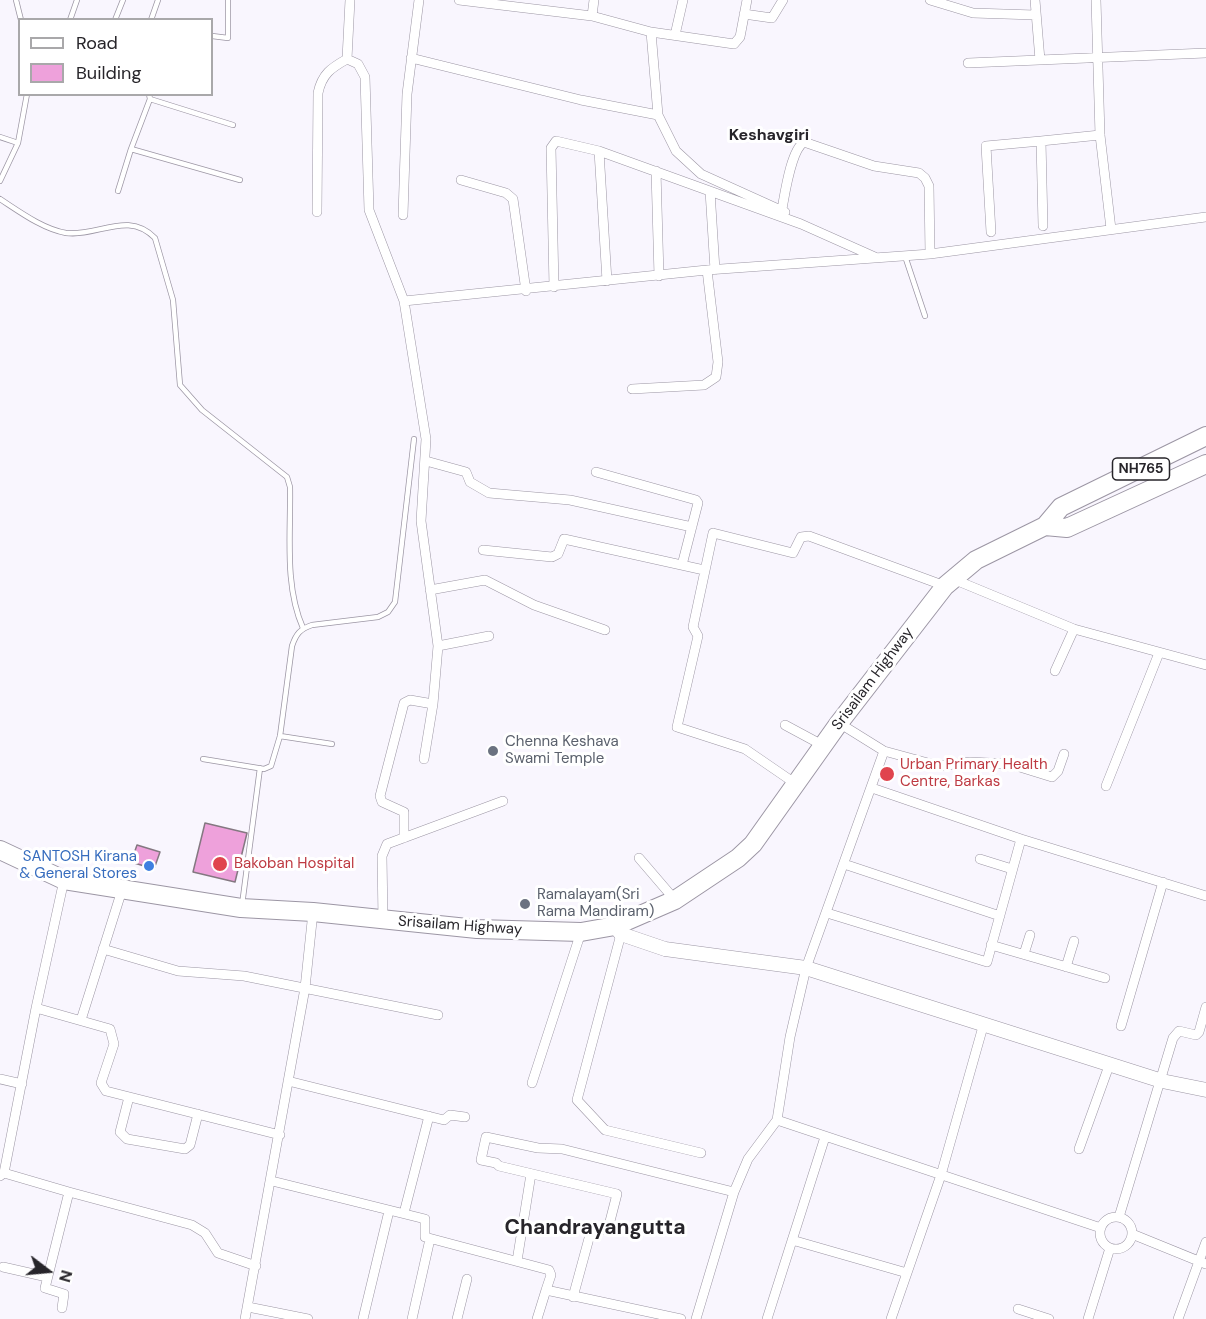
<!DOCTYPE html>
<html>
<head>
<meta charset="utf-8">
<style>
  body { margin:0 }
  #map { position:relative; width:1206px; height:1319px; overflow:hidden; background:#f9f6fe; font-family:"DM Sans",sans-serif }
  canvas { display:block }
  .legend { position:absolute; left:18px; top:18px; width:195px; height:78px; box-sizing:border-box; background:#fff; border:2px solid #a9a8aa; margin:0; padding:8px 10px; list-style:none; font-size:18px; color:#27252a }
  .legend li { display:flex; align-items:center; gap:12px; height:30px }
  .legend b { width:30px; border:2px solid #a9a8aa }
  .north { position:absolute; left:18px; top:1241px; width:60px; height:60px; -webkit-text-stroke:4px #fff; paint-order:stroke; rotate:106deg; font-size:16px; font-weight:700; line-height:24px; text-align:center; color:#27252a }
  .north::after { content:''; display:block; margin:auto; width:21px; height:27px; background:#27252a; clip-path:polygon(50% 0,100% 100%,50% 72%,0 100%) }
</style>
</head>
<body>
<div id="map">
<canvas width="1206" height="1319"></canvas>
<ul class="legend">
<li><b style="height:8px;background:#fff"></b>Road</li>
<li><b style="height:16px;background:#eea1db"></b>Building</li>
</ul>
<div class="north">N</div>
</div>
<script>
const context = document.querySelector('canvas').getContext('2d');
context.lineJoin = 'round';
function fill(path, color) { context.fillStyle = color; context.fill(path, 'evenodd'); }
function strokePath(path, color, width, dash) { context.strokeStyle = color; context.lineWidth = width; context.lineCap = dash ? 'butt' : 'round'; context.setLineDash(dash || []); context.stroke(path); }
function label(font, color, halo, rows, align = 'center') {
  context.font = font + ' "DM Sans",sans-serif'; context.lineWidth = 6; context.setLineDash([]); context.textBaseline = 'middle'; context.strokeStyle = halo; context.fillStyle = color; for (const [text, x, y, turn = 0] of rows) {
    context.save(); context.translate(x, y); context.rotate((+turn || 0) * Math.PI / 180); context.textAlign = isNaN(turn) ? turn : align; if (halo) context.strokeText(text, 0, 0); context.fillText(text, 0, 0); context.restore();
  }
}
const building = new Path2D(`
  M205,823l42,10 -12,49 -42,-10z
  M137,845l23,7 -6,17 -23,-7z`);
const lane = new Path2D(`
  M16,0l5,20
  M70,20l7,-20
  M115,20l8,-20
  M151,20l7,-20
  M212,36l16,2v-38
  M149,94l1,5 83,26
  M150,99l-19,50 109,31
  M0,137l18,6 9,-49
  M0,181l18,-38
  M118,191l13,-42
  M0,199c20,13 43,30 66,34 32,4 62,-23 89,5l18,62 7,85 22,25 85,67 3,10c1,46 -6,98 13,141
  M905,256l20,60
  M280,736l52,8
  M203,759l61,10 7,-3 9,-30 12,-90c4,-12 8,-17 20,-21l66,-8 10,-5 7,-10 19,-163
  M242,905l18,-137`);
const street = new Path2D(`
  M459,0l133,16 59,16 83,12 6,-7 7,-37
  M930,0l43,13 62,2
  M1035,0l5,60
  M1096,0l4,135 11,94
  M744,14l28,4 11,-18
  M592,16l2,-16
  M651,32l7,83 18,36 25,23 84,38
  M675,35l8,-35
  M411,58l170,42 77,15
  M347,59l11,5 7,13 4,133 35,91 22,138 -5,82 17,125 -5,58 -9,55
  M347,59l3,-59
  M968,63l238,-10
  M1041,141l59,-6
  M599,151l8,130
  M656,171l3,105
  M461,180l45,13 7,6 13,92
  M710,191l5,79
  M782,209c3,-16 9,-59 22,-67l70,24 45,7 6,5 4,8 1,68
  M317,212l1,-119c4,-19 13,-25 29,-34
  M403,215l4,-121 12,-94
  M991,232l-5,-86 55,-5 2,85
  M554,287l-3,-139 5,-7 43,10 202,73 74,33
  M404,301l303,-31 223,-16 276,-37
  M632,389l72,-4 12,-8 2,-15 -11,-92
  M426,461l40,11 4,10 19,11 81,7 122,27
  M596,472l100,28 2,3 -16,62
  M483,550l69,7 6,-3 6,-15 140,31
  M953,579l121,50 132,36
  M430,590l55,-10 49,25 71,25
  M438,646l51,-10
  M1055,671l19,-42
  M785,725l39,21
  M884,751l55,15 31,-4 40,2 42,13 6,-6 6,-17
  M796,784l-51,-35 -68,-22 21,-91 -5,-9 20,-94 80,20 8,-16 8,-1 136,50
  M1106,786l53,-133
  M872,788l149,51 185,57
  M404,838v-26l-22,-10 -2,-6 24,-93 6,-3 23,4
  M639,858l36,42
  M980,859l32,10
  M844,864l156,52
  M827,913l160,49 34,-123
  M383,920l-1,-64 5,-12 116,-43
  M621,934l-44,166 28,30 96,23
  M991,945l114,33
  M103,949l75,22 66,5 194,39
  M1024,954l6,-19
  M1066,967l8,-26
  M36,1008l74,21 4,15 -13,39 5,8 174,44
  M81,1020l41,-130
  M1121,1026l42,-144
  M0,1079l22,5
  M288,1081l156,39 6,-5 15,2
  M532,1083l49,-151
  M129,1097l-9,35 7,7 58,10 5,-4 8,-31
  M777,1120l324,108
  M1079,1149l31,-86
  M4,1173l65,19 -24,96 19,6 -2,14
  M0,1176l4,-3 32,-165 28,-128
  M272,1181l153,38v18l124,33 2,5 -5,15 135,29
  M69,1192l123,33 13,8 13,20 38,13
  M404,1213l25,-97
  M1100 1233a16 16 0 1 1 32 0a16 16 0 1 1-32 0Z
  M1119,1217l54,-179 6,-7 17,4 3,-3 7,-25
  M1132,1234l74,30
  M792,1240l115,33
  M517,1261l14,-87
  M3,1267l44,10
  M573,1297l18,-66 17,-2 9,-35 -118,-28 -3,-3 -15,-3 5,-23 52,11 24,1 172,43
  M248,1307l60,12
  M1018,1309l31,10
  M245,1319l60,-331 8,-76
  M363,1319l26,-108
  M412,1319l18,-80
  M457,1319l10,-40
  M537,1319l9,-29
  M696,1319l38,-127 14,-33 29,-39 13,-83 16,-69 78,-217 -45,-28
  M767,1319l58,-182
  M891,1319l50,-144 43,-152
  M1088,1319l22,-71
  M1178,1319l28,-77`);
const secondary = new Path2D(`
  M615,926l6,8 44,15 141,19 356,113 44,9`);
const highway = new Path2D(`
  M1045,526l22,2 139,-64
  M0,850l64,30 177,28 72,4 164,17 104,3 34,-6 60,-26 63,-42 15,-14 86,-121 106,-137 31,-26 69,-34 16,-19 145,-71`);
const markers = [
  [493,751,6,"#6b7280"],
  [887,774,8,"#e0444e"],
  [220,864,8,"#e0444e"],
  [149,866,6,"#3f7fe0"],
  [525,904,6,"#6b7280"]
];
const shields = [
  [1141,469,57]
];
const shieldNames = [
  ["NH765",1141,469]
];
const streetNames = [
  ["Srisailam Highway",873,679,-53],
  ["Srisailam Highway",460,926,4]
];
const worshipNames = [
  ["Chenna Keshava",505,742],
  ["Swami Temple",505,759],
  ["Ramalayam(Sri",537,895],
  ["Rama Mandiram)",537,912]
];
const healthNames = [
  ["Urban Primary Health",900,765],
  ["Centre, Barkas",900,782],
  ["Bakoban Hospital",234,864]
];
const shopNames = [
  ["SANTOSH Kirana",137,857],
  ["& General Stores",137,874]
];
const neighbourhoodNames = [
  ["Keshavgiri",769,136]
];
const districtNames = [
  ["Chandrayangutta",595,1228]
];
fill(building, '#eea1db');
strokePath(building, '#847881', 1.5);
strokePath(lane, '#9c96a4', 6);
strokePath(street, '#9c96a4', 10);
strokePath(secondary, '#9c96a4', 15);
strokePath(highway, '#9c96a4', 20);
strokePath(lane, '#fff', 4.5);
strokePath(street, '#fff', 9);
strokePath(secondary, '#fff', 14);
strokePath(highway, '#fff', 18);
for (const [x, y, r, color] of markers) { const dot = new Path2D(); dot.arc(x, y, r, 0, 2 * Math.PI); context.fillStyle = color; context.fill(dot); strokePath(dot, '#fff', 2); }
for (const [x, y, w] of shields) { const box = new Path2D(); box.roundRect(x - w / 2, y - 11, w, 22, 4.5); context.fillStyle = '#fff'; context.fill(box); strokePath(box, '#27252a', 1.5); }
label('bold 14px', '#27252a', null, shieldNames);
label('15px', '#27252a', '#fff', streetNames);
label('15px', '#5b616d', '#fff', worshipNames, 'left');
label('15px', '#be3a42', '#fff', healthNames, 'left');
label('15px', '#366cbe', '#fff', shopNames, 'right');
label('bold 16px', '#27252a', '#fff', neighbourhoodNames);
label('bold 21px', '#27252a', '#fff', districtNames);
</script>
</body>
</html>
